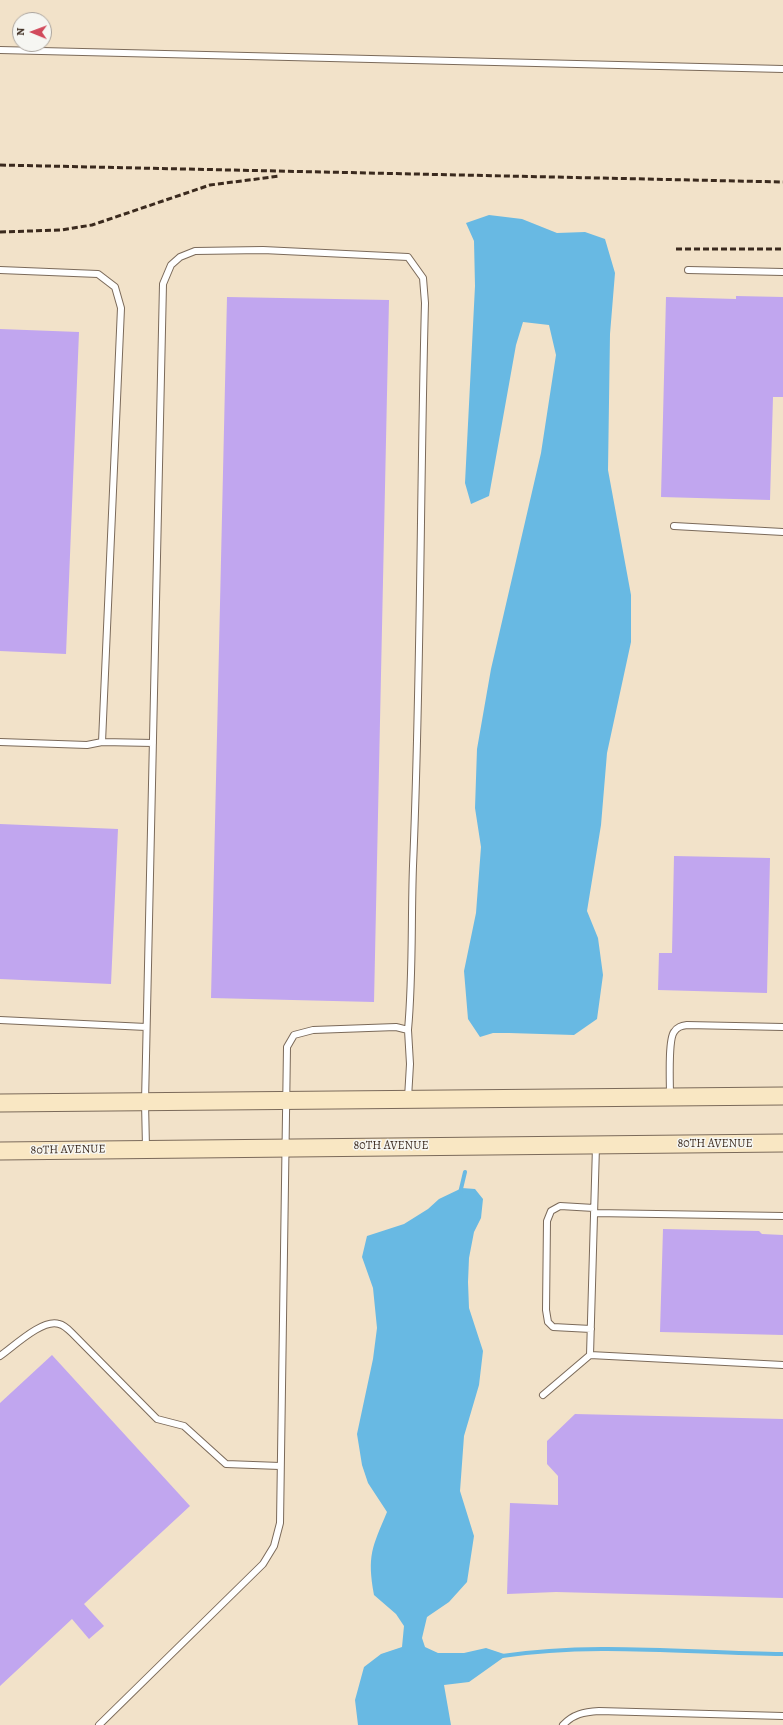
<!DOCTYPE html>
<html>
<head>
<meta charset="utf-8">
<style>
  body { margin:0 }
  #map { position:relative; width:783px; height:1725px; overflow:hidden; background:#f2e2c9; font-family:Alegreya,serif }
  canvas { display:block }
  .north { position:absolute; left:12px; top:12px; width:40px; height:40px; box-sizing:border-box; background:#f6f6f2; border:1px solid #aba49d; border-radius:50%; rotate:271deg; font-size:11px; font-weight:700; line-height:16px; text-align:center; color:#3b2a1e }
  .north::after { content:''; display:block; margin:auto; width:14px; height:18px; background:#d1495b; clip-path:polygon(50% 0,100% 100%,50% 72%,0 100%) }
</style>
</head>
<body>
<div id="map">
<canvas width="783" height="1725"></canvas>
<div class="north">N</div>
</div>
<script>
const context = document.querySelector('canvas').getContext('2d');
context.lineJoin = 'round';
function fill(path, color) { context.fillStyle = color; context.fill(path, 'evenodd'); }
function strokePath(path, color, width, dash) { context.strokeStyle = color; context.lineWidth = width; context.lineCap = dash ? 'butt' : 'round'; context.setLineDash(dash || []); context.stroke(path); }
function label(font, color, halo, rows, align = 'center') {
  context.font = font + ' Alegreya,serif'; context.lineWidth = 3; context.setLineDash([]); context.textBaseline = 'middle'; context.strokeStyle = halo; context.fillStyle = color; for (const [text, x, y, turn = 0] of rows) {
    context.save(); context.translate(x, y); context.rotate((+turn || 0) * Math.PI / 180); context.textAlign = isNaN(turn) ? turn : align; if (halo) context.strokeText(text, 0, 0); context.fillText(text, 0, 0); context.restore();
  }
}
const water = new Path2D(`
  M489,215l33,4 35,14 28,-1 20,7 10,34 -5,61 -2,136 23,125v47l-24,111 -6,72 -14,86 11,27 5,37 -6,44 -23,16 -65,-2h-16l-13,4 -12,-18 -4,-48 12,-58 5,-66 -6,-39 2,-59 14,-80 50,-216 15,-98 -7,-30 -26,-3 -7,23 -27,151 -18,8 -6,-21 10,-197 -1,-45 -8,-18z
  M462,1188l13,1 8,10 -2,19 -7,14 -5,26 -1,24 1,26 14,43 -4,34 -15,51 -4,55 14,45 -7,46 -18,20 -22,15 -5,21 3,9 13,6h26l22,-5 21,7 -38,27 -25,3 7,40h-93l-3,-25 9,-33 17,-13 21,-7 2,-21 -8,-12 -22,-19c-7,-40 -2,-47 13,-83l-19,-29 -6,-18 -5,-31 16,-75 4,-31 -4,-40 -11,-31 5,-21 37,-12 24,-15 11,-10z`);
const stream = new Path2D(`
  M460,1193l5,-21
  M502,1656c93,-14 187,-3 281,-2`);
const building = new Path2D(`
  M736,296l47,1v100h-10l-3,103 -109,-3 5,-200 70,2z
  M227,297l162,3 -15,702 -163,-4z
  M0,329l79,3 -13,322 -66,-3z
  M0,824l118,5 -7,155 -111,-5z
  M674,856l96,2 -3,135 -109,-3 1,-37h13z
  M663,1229l96,2 3,3 21,1v100l-123,-3z
  M52,1355l138,151 -106,98 20,22 -15,13 -17,-20 -72,67v-283z
  M575,1414l208,5v179l-227,-6 -49,2 3,-91 48,2v-29l-11,-12v-23z`);
const lane = new Path2D(`
  M0,50l783,19
  M0,270l98,4 17,13 6,21 -19,434 -15,3 -87,-3
  M688,270l95,2
  M674,526l109,6
  M102,742l51,1
  M0,1020l146,7
  M670,1095c0,-12 -2,-55 4,-63 3,-5 7,-6 13,-7l96,2
  M596,1146l-6,209 193,10
  M146,1148l-1,-46 18,-818 8,-19 9,-8 15,-6 68,-1 145,7 15,21 2,25c-5,187 -4,375 -12,563 -2,55 0,110 -5,164
  M594,1213l189,3
  M591,1329l-38,-2 -5,-5 -2,-12 1,-89 4,-10 9,-5 34,2
  M0,1356c13,-9 43,-38 59,-32 5,1 10,6 13,9l85,86 27,7 42,38 54,2
  M543,1395l47,-40
  M99,1725l164,-161 11,-18 6,-23 7,-476 7,-12 19,-5 83,-3 12,3 2,34 -2,34
  M563,1725c10,-11 21,-13 36,-14l184,5`);
const secondary = new Path2D(`
  M0,1103l783,-7
  M0,1151l783,-8`);
const rail = new Path2D(`
  M0,165l783,17
  M0,232l61,-2 31,-5 118,-40 70,-9
  M676,249h107`);
const streetNames = [
  ["80TH AVENUE",715,1144],
  ["80TH AVENUE",391,1146],
  ["80TH AVENUE",68,1150,-1]
];
fill(water, '#68b9e3');
strokePath(stream, '#68b9e3', 4);
fill(building, '#c1a6ef');
strokePath(lane, '#7b6a5a', 8);
strokePath(secondary, '#7b6a5a', 19);
strokePath(lane, '#fff', 6);
strokePath(secondary, '#f9e7c3', 17);
strokePath(rail, '#3b2a1e', 3, [6, 3]);
label('12px', '#3b2a1e', '#f6f6f2', streetNames);
</script>
</body>
</html>
